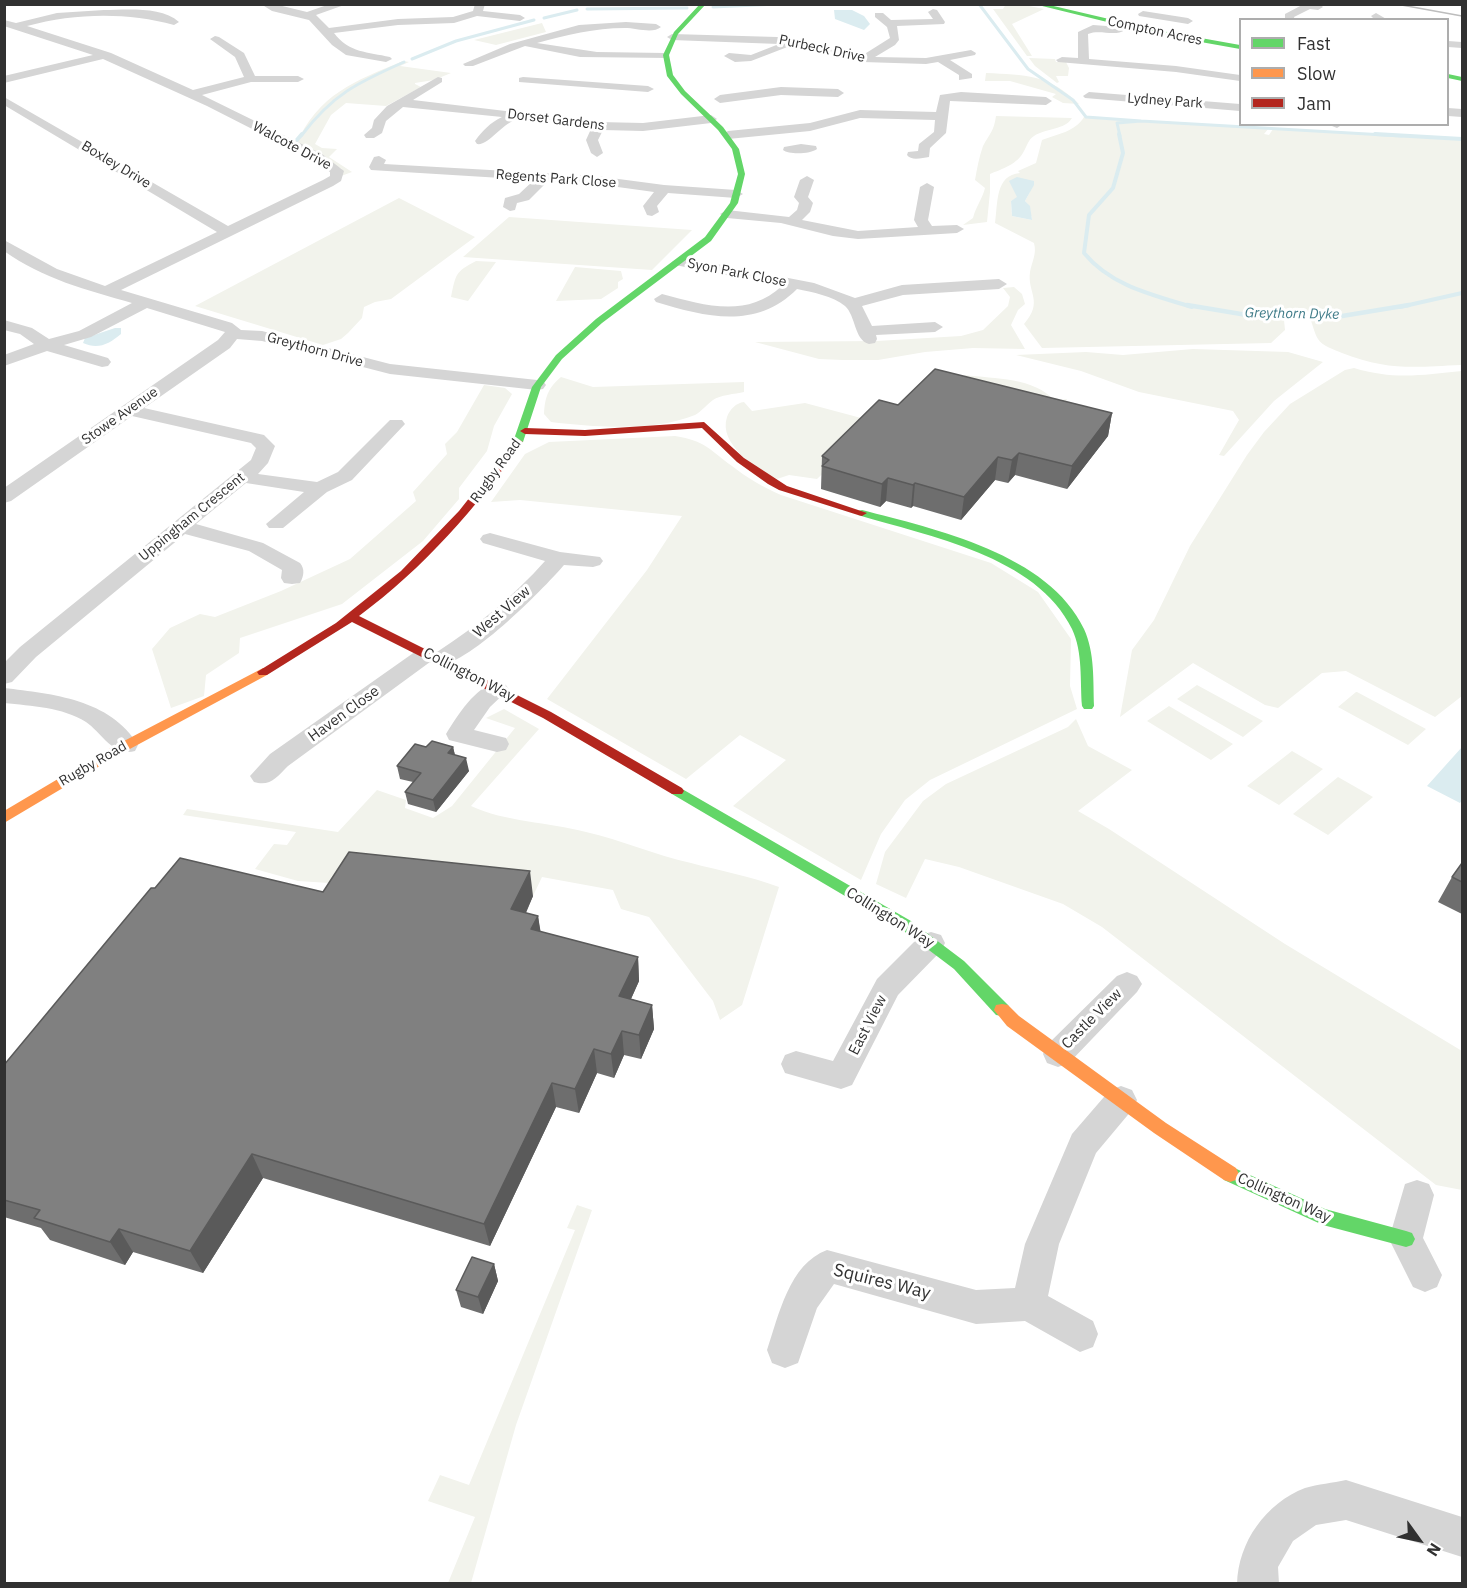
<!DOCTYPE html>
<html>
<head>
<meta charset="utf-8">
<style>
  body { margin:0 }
  #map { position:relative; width:1467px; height:1588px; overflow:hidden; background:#fff; font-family:"IBM Plex Sans",sans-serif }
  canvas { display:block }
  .frame { position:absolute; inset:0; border:6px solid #313131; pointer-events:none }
  .legend { position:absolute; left:1239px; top:18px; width:210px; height:108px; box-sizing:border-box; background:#fff; border:2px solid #adadad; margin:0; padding:8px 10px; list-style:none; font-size:18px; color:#313131 }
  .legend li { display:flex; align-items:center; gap:12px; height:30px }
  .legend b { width:30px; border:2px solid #adadad }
  .north { position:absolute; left:1389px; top:1510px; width:60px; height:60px; -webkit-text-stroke:4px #fff; paint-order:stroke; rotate:123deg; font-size:16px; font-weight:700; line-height:24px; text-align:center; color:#313131 }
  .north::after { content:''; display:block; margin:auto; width:21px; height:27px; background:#313131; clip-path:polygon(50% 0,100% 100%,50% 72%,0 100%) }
</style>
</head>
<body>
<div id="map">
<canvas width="1467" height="1588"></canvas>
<div class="frame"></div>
<ul class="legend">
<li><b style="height:8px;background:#63d668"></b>Fast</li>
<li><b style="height:8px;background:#ff974d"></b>Slow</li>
<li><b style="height:8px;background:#b3261e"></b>Jam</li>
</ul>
<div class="north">N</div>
</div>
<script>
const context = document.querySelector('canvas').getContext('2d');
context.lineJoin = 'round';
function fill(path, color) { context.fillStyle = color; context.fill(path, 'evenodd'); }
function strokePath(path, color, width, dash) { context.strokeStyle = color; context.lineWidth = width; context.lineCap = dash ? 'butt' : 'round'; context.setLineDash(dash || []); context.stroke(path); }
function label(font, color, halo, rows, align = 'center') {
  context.font = font + ' "IBM Plex Sans",sans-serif'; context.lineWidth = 6; context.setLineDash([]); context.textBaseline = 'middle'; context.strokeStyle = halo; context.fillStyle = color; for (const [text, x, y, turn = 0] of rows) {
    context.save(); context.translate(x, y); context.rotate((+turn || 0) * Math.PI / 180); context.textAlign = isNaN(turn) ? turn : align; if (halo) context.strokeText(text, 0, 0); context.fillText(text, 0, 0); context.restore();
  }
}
const green = new Path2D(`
  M1006,4l18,1 20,4 -32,15 20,32h-5l-34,-47h10z
  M542,23l4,9 -50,13 -22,-5z
  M1029,58l26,1 1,3h10l3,6 -1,8h-12l3,6 -2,1 -22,-17z
  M403,61l6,1 -9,4 51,7 -17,7 -19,3v1l6,3 -35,19 -40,-3 -15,12 -16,29 7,4 15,1 -8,8 23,15 -11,4 1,-7 -46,-24c22,-51 59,-64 107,-84z
  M986,73c39,2 63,1 93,31l-16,-1 -11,-6 4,-3 -46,-13h-25z
  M996,116l76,2c-7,12 -26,10 -38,18 -6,4 -6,8 -10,15 -6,13 -22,18 -34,23v18l-3,30 -24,3 10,-7c3,-12 9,-18 12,-30l-10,-8c2,-11 4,-23 8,-34 7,-13 11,-15 13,-30z
  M1084,117l185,11 -5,6 5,1 4,-6 189,11v227l-1,-2c-47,2 -73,6 -119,-12 -7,-3 -20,-7 -24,-14 -4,-6 -6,-18 -10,-26l5,-1h-19l-10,8 1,10 -14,13 -229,5 -18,-24c20,-23 3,-31 6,-52 2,-11 7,-18 4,-29l-39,-20c3,-20 0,-48 25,-50l-2,-2 18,-8 6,-23c15,-6 33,-8 42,-23zM1030,192l-5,9 4,5 3,14 -20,-4 -1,-15z
  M399,198l76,39 -84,62 -16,3 -11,5 -2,11 -14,15 -7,6 -18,6 -128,-39z
  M509,217l183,13 -40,40 -189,-13z
  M476,261l20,1 -28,39 -17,-4c5,-23 4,-25 25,-36z
  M575,267l46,4 2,8 -5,3v6l-17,11 -45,2z
  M1014,287l8,7 3,10 -7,6 -7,15 14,24 -52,-1 -48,4 -47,8h-35l-24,-1 -64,-17 122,-1 84,-5 22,-6 25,-24 2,-9 -7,-9z
  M1193,349l95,3 35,10 -49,39 -50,55 -5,-1 20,-35 -6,-9 -94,-19 -58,-21 -65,-16 70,-3 37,3z
  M1354,368c39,12 69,7 108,3v325l-27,21 -89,-46 -24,2 -44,35 -13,-3 -72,-42 -73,54 12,-67 22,-30 36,-74 57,-91 17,-23 26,-28 55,-34z
  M965,375c30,4 69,2 90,26l12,-2 -2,4 -8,3 -15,-1 3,-5 -53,-13 -5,5 -4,-1 4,-5 -28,-7z
  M561,377l32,10 151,-5v10c-9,2 -24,3 -31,8 -7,5 -11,11 -18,15 -42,17 -101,12 -144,7l-7,-8c1,-17 4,-26 17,-37z
  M484,385l21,3 7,6 -18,32 -7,25 -28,37v11l-36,42 -81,63 -102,34 -1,15 -33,22 -2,21 -33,12 -19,-59 18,-21 30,-14 15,3 66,-26 69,-32 66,-58 -3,-9 34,-38 -2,-10 12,-12z
  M744,402l8,9 53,-8 71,19 -59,57 -28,-4 -12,4c-21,-10 -59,-35 -50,-62 3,-8 9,-14 17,-15z
  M675,436c31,5 33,13 57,30 15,12 31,21 49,29l210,68 47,29 33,47 -1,47 7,23 -147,71 -25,20 -24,34 -20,46 -128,-74 53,-46 -46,-25 -54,44 -139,-80 100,-129 35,-54 -162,-16 -29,2 34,-48 24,-12z
  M1197,685l66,36 -20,16 -66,-38z
  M1356,692h1l69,37 -18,16 -70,-38z
  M1169,706l64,38 -22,16 -64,-39z
  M504,709l35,20 -68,77c34,16 77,16 115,26 35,8 69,23 105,31 30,8 59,13 88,24l-37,118 -22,15 -7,-19 -64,-84 -28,-8 -8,-19 -71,-13 -9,19 -235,-15 -43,-12 19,-25 13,1 9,-13 -113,-17 4,-6 151,23 39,-42 29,10 -1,8 28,10 19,-12 63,-78 -29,-10z
  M1076,719l12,27 44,24 -54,41 31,18 176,115 177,107v139l-26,-5 -334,-258 -39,-23 -104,-37 -34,-8 -19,39 -30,-14 9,-32 38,-51 23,-17 122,-57z
  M1292,751l31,18 -44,36 -32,-19z
  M1338,777l35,20 -45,38 -35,-21z
  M577,1205l15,5 -76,215 -45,158h-23l27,-66 -47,-16 12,-26 29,10 106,-255 -8,-2z`);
const water = new Path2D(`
  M834,10h18l12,6 6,8 -6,6 -29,-11z
  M1017,177l17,4v4l-9,16 5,5 2,14 -20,-4 -1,-15 6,-4 -8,-16z
  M115,328h6v6c-12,10 -23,16 -38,9l2,-5z
  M1462,747v53l-2,3 -33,-17z`);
const streamFar2 = new Path2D(`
  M979,4l49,65 45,31 13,17 55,4 -24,2 3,13
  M713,7l65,-3
  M587,9l100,-1
  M544,18l33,-8
  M412,59l44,-18 78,-21
  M1141,121l261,15
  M301,136c32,-42 56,-53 103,-74`);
const streamFar1 = new Path2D(`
  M1119,134l4,19 -10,35 -24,27 -5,38c27,33 69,42 108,54
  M1375,134l87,5
  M296,141l6,-7
  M1400,307l62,-14`);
const stream = new Path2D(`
  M1187,305l72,12h77l73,-12`);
const street = new Path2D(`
  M261,4h13l33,8 23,-8h17l-31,11 13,13 69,-9 55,-2 20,-6 2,-7h10l-2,7 37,4 5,3 -5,3 -43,-5 -23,7 -56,2 -64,8c15,20 34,19 56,24l2,2 -6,3 -40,-7 -14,-10 -23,-25 -37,-9z
  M1304,4h16l3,3 -5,3 -8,-1 -16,8 1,3h-10v-6z
  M933,9l4,1 8,12 -1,2 -47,2 2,14 -4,5 -20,12 51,1 45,-8 5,3 -1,2 -25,5 22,14v4l-13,2v-5l-21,-13 -12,2 -63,-2 -73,-16 -39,15 -16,1 -11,-6 5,-3 22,2 28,-11 -107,-4 -5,-3 5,-3 105,3 86,18 27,-17 -3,-11 -12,-10v-4h8l8,7 42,-1 -5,-7z
  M104,10c22,0 57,-4 75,12l-5,3c-47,-13 -99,-12 -147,1l84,27 82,37 51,-13 -9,-20 -25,-18 5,-3 4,1 25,16 11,23h43l6,3 -6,3h-47l-49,13 120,59 22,17 -3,10 -8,5 -212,104 111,33 9,7 21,1 128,33 147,16 6,1 3,4 -3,4 -6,1 -147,-16 -128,-33 -25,-2 -7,9 -86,60 120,27 11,11 -7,17 -10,11 59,8 21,-10 52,-52h12l3,4 -53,56 -25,12 -44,36h-14l-3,-4 38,-32 -58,-9 -50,41 67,19 37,20c5,6 4,13 0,20l-8,1 -8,-1 -3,-5 1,-8 -33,-19 -64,-17 -149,123 -24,25 -8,2v-21l16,-16 231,-187 5,-12 -5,-5 -119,-27 -121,85 -7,2v-15l214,-148 7,-8 -78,-24 -56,29 -27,8 44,13 3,4 -3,4 -6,1 -55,-16 -43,15v-11l30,-11 -14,-10 -16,-4v-10l28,8 17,11 30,-8 53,-28c-45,-13 -89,-24 -128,-52v-11l53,29 48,17 112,-54 -213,-127v-8l224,129 95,-46 7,-4v-4l-17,-12 -106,-54 -104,-47 -99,24v-7l89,-21 -89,-29v-6l12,3 41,-10z
  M1143,11l45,7 5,3 -5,3 -49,-8 -1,-2z
  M1376,13l12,7h-13l-4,-4z
  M626,22l30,2 5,3c-8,7 -25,1 -36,1 -31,0 -58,7 -88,15l60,9 68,1 4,1v4l-89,-1 -55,-11 -52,20h-8l-2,-2 47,-20 69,-19z
  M1093,25l27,2 5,3c-10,7 -25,-1 -37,4l1,25 87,7 64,9v6l-64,-9 -118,-10 -2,-2 6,-3 16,1v-26z
  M1448,41l14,1v6l-14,-1z
  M438,77l4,1v4l-29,18 185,22 45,1 68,-8 6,4 -6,4 -68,8 -40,-1 -5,10 5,13 -6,4 -6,-4 -5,-13 5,-11c-15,-2 -66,-13 -76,-9 -14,5 -27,26 -38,24l-2,-3c8,-11 15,-18 27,-24l-99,-10 -17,14 -4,12 -8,5h-8l-2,-3 8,-7 2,-8 13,-14z
  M523,77l125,9 6,3 -6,3 -129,-10v-4z
  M781,87l57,2 6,4 -6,4 -57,-2 -61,8 -6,-4 6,-4z
  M961,92l85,5 6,4 -6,4 -96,-4 -4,32 -16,15 -1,9c-7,1 -18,4 -22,-2l1,-3 10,-1 1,-7 15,-12 1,-12 -75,-2 -50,13 -82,8 -6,-4 6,-4 82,-8 50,-13 76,2 4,-17z
  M1089,92l151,12v7l-155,-13 -2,-2z
  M1448,108l14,1v8l-14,-1z
  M1327,124h16l-6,4z
  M801,144l15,2 1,3c-6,5 -28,6 -34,1l1,-3z
  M379,156l7,4 -2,4 212,12 68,9 72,5 7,4 -7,4 -68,-5 -11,13 2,6 -7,4 -5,-1 -4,-9 11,-14 -58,-8 -48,-3 -19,19 -12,3 -2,7 -5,1 -7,-4 2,-9 14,-4 15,-14 -163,-10 -2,-3 5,-10z
  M807,176l7,4 -6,17 5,6 -3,9 -8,8 56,11 60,-4 -4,-7 6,-33 7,-4 7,4 -6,33 4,6 25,-1 7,4 -7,4 -99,6 -25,-3 -52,-13 -54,-5 -7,-4 7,-4 62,7 8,-7 2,-7 -5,-6 6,-17z
  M680,257l134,26 41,15 47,-13 97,-6 8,5 -8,5 -96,6 -41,11 10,20 63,-4 8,5 -8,5 -59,3 1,4 -2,4 -6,1c-15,-4 -13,-28 -24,-38 -12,-10 -33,-14 -48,-17 -41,41 -91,28 -141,13l-2,-3 8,-5c42,11 84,25 120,-8l-107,-21 -3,-3z
  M490,533l70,19 40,5 3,4 -3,4 -7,2 -29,-2c-16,19 -111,118 -134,97l-142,104c-11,11 -18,21 -34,16l-4,-6 20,-22 149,-105 8,-2 10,5c40,-26 77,-56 108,-91l-62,-18 -3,-4 3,-4z
  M497,682l8,2 4,5 -19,18 -16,23 32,8 3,6 -3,6 -9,2 -48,-12 -3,-6c12,-19 29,-47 51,-52z
  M4,688c49,6 106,11 134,57l-3,6c-22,6 -33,-18 -49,-29 -24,-15 -54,-16 -82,-19z
  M931,932l10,3 4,8 -4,8 -43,44 -46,90 -11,4 -56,-16 -4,-9 4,-9 11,-4 37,10 44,-82 44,-44z
  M1127,972l10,4 5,8 -5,8 -68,71 -11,4 -11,-4 -4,-9 4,-9 70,-69z
  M1121,1086l11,4 5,10 -5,10 -36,43 -37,91 -11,52 45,25 5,13 -5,13 -13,5 -55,-31 -49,3 -142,-40 -17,24 -19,55 -13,5 -13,-5 -5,-13c12,-35 22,-86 60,-100l149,40 39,-2 10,-44 47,-110 38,-44z
  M1417,1180l12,4 5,11 -11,43 19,37 -5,12 -12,5 -12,-5 -24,-48 16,-55z
  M1346,1480l116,37v40l-116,-37 -30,5 -23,16 -15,26 1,17h-42c1,-42 29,-81 68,-96 13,-4 28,-5 41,-8z`);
const fast = new Path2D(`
  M700,4h6l-28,30 -9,21 4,20 12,16 38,36 16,22 6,25 -7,29 -27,38 -109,82 -40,36 -21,28 -18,55 -8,2 -2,-2 19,-55 24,-32 40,-36 109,-82 25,-34 8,-29 -6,-25 -14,-19 -37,-36 -14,-18 -4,-21 11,-23z
  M1034,4h11l111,26 84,15v4l-84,-15z
  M1448,74l14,3v4l-14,-3z
  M862,510c73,19 187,44 222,119 11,24 9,52 10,77l-2,3h-8l-2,-3c-2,-25 1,-54 -10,-77 -35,-73 -144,-93 -214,-114v-4z
  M677,786l234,135 53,40 44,44 2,5 -2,5 -6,1 -6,-1 -42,-46 -53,-40 -229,-135 -2,-3z
  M1230,1166l95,43 81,22 6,2 3,6 -3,6 -6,2 -83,-22 -99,-45 -3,-6 3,-6z`);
const slow = new Path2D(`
  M263,668l4,1 2,3 -2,3 -152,82 -111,66v-12l101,-60z
  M1002,1004l6,1 11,11 147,107 70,45 3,6 -3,6 -6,2 -6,-2 -70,-47 -147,-107 -13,-16 2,-5z`);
const jam = new Path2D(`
  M704,422l40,36 43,28 80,27 -5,3 -4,-1 -79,-25 -11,-6 -31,-22 -35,-34 -117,8 -60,-2 -5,-3 5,-3 60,2z
  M518,439l5,3c-47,66 -99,126 -164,174l192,96 131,76 2,3 -2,3h-10l-129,-76 -191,-96 -85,53h-8l-2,-3 79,-49 65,-52 58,-60 56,-71z`);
const tram = new Path2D(`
  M1396,4l66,12`);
const wall = new Path2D(`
  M898,405l214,8 -4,23 -41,53 -52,-14 -7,8 -13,-3 -34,40 -48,-14 -2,2 -25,-7 -6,6 -59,-18 1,-33z
  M426,747h27l2,8 14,16 -33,41 -28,-8 -3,-12 8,-10 -13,-3 -3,-13z
  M1462,863v51l-24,-12 14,-25z
  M155,888l378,8 -7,17 12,3 2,16 98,25 1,24 -8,18 21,6 2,24 -13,30 -17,-4 -10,23 -17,-5 -18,40 -23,-6 -66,139 -227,-68 -60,95 -70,-21 -8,13 -75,-25 -9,-12 -37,-11v-152z
  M494,1264l4,17 -15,33 -22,-7 -5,-17z`);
const shadedWall = new Path2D(`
  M1112,413l-4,23 -41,53 5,-23z
  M1019,453l-4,22 -7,8 4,-23z
  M998,457l-3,23 -34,40 3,-23z
  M888,478l-2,23 -6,6 2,-23z
  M915,483l-2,23 -2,2 2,-23z
  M453,747l3,13 -8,-7z
  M466,758l3,13 -33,41 -3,-12z
  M530,871l3,25 -17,38 -5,-25z
  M538,916l4,24 -11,-11z
  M638,957l1,24 -18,40 -2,-25z
  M652,1005l2,24 -13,30 -2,-24z
  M622,1031l2,24 -10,23 -3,-24z
  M594,1049l3,24 -18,40 -4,-24z
  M552,1083l4,24 -66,139 -6,-22z
  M252,1154l11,24 -60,95 -13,-22z
  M119,1229l14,23 -8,13 -15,-23z
  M494,1264l4,17 -15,33 -5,-17z`);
const building = new Path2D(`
  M935,369l177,44 -40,53 -53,-13 -7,7 -14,-3 -34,40 -49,-14 -2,2 -25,-7 -6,6 -60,-18 7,-6 -7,-4 57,-56 19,5z
  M432,741l21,6 -5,6 18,5 -33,42 -28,-8 16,-19 -24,-7 18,-22 11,3z
  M349,852l181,19 -19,38 27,7 -7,13 107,28 -19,39 33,9 -13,30 -17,-4 -11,23 -17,-5 -19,40 -23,-6 -68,141 -232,-70 -62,97 -71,-22 -9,13 -76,-24 6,-8 -36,-10v-135l147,-177h4l25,-30 143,34z
  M1462,863v19l-10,-5z
  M472,1257l22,7 -16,33 -22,-7z`);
const farStreetnames = [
  ["Compton Acres",1155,31,12],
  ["Purbeck Drive",822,49,12],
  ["Lydney Park",1165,101,4],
  ["Dorset Gardens",556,120,7],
  ["Walcote Drive",292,146,28],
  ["Boxley Drive",116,165,31],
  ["Regents Park Close",556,179,4],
  ["Syon Park Close",737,273,11],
  ["Greythorn Drive",315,350,15],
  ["Stowe Avenue",120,416,-35],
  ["Rugby Road",496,471,-54],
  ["Uppingham Crescent",192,517,-39],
  ["Rugby Road",93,764,-30]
];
const farWaternames = [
  ["Greythorn Dyke",1292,314,1]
];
const streetNames = [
  ["West View",502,612,-41],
  ["Collington Way",469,675,27],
  ["Haven Close",344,714,-36],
  ["Collington Way",890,918,32],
  ["Castle View",1092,1019,-45],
  ["East View",868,1025,-63],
  ["Collington Way",1284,1198,24]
];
const nearStreetnames = [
  ["Squires Way",882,1282,14]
];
fill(green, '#f2f3ec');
fill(water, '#dbecf0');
strokePath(streamFar2, '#dbecf0', 3);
strokePath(streamFar1, '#dbecf0', 4);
strokePath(stream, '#dbecf0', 4.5);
fill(street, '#d5d5d5');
fill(fast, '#63d668');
fill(slow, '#ff974d');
fill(jam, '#b3261e');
strokePath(tram, '#bdbdbd', 1.5);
fill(wall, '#6e6e6e');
fill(shadedWall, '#5a5a5a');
fill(building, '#808080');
strokePath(building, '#5a5a5a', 1.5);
label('14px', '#313131', '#fff', farStreetnames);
label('italic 14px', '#407c89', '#fff', farWaternames);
label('15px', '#313131', '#fff', streetNames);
label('18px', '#313131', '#fff', nearStreetnames);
</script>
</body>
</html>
